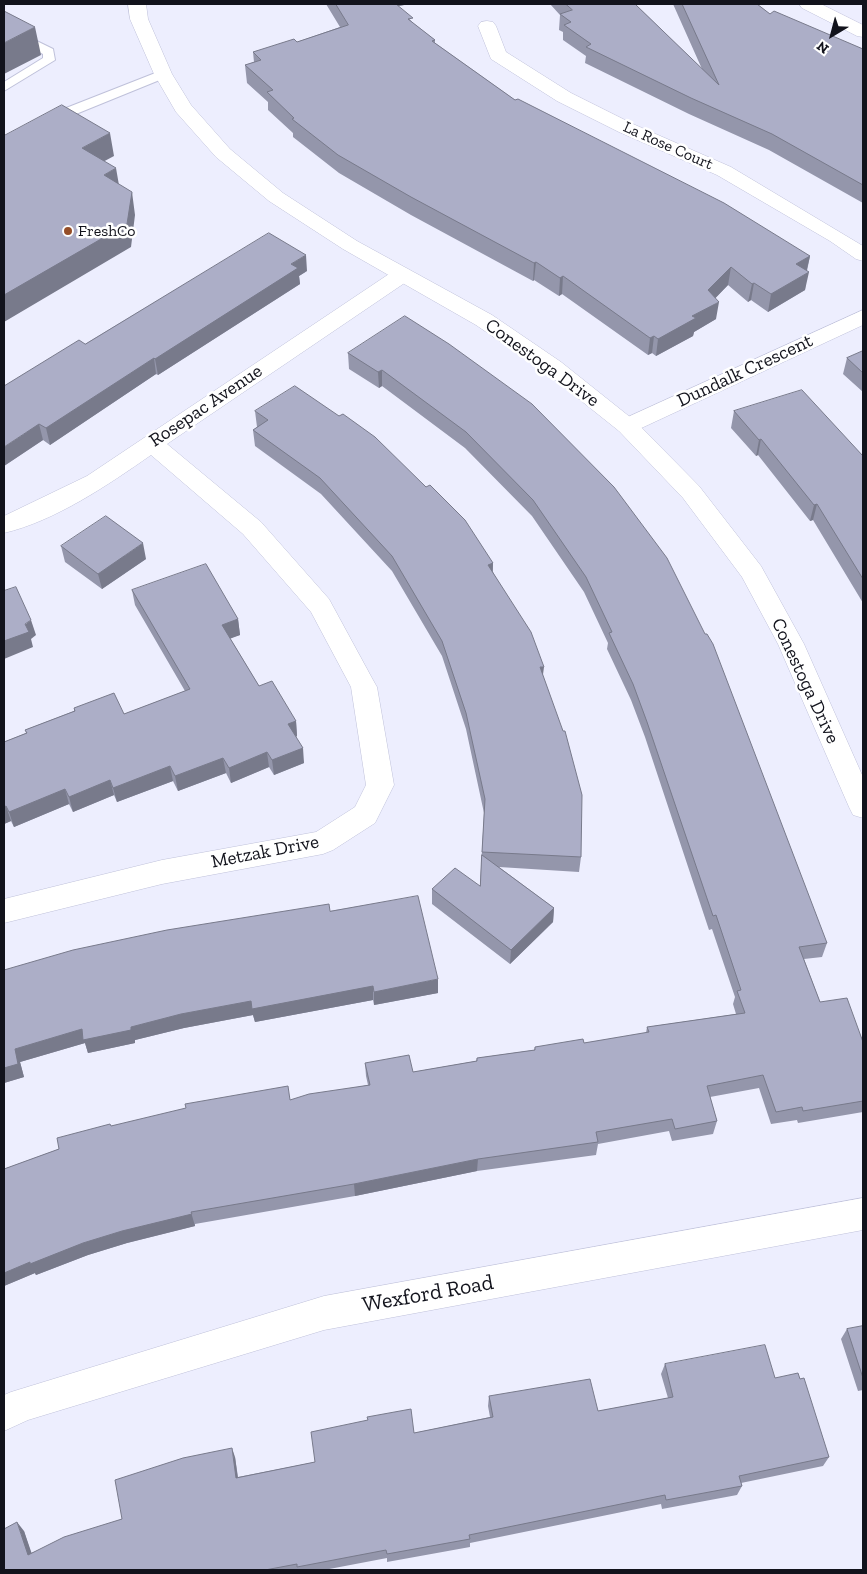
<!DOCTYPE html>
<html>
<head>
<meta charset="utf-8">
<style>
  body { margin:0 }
  #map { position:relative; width:867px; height:1574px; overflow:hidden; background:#edeefe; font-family:"Zilla Slab",serif }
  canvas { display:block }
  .frame { position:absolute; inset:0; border:5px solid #12131c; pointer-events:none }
  .north { position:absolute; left:807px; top:10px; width:50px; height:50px; -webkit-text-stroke:4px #fff; paint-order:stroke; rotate:217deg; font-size:14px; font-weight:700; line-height:20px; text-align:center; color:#12131c }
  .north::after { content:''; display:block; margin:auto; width:18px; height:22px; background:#12131c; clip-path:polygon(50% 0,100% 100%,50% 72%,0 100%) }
</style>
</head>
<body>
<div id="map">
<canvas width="867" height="1574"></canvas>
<div class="frame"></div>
<div class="north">N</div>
</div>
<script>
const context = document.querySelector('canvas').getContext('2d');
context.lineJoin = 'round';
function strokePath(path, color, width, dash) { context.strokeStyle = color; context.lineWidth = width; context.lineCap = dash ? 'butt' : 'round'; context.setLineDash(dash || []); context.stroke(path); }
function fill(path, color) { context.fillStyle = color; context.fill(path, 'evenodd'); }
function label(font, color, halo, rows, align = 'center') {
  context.font = font + ' "Zilla Slab",serif'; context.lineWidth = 5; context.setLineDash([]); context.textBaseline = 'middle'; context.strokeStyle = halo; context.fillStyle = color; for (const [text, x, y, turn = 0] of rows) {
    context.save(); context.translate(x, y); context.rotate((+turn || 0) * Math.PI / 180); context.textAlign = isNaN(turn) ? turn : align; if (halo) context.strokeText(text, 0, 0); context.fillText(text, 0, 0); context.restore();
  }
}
const service = new Path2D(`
  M4,25l49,24 2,11 -51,31v-9l39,-24v-4l-39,-20z
  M163,70l6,4 -2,3 -96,39 -67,31v-9l57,-28z`);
const minor = new Path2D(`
  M799,4h22l42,21v12l-6,-1 -55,-28z
  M487,21l6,1 3,4 10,26 65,41 62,31 98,43 132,79v15l-7,-2 -26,-18 -113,-66 -98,-43 -62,-31 -66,-42 -13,-33 3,-4z
  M402,269l7,1 4,5 -4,5 -242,164 94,78 68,77 44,81 4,7 17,98 -19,38 -42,27 -10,4 -161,30 -158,39v-24l158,-39 154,-28 39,-25 11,-22 -15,-98 -40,-75 -68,-78 -92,-79c-43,30 -96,66 -147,78v-17l83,-40 308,-206z
  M863,310v15l-228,106 -8,3 -8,-3 -4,-5 4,-5z`);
const tertiary = new Path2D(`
  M128,4h18l2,15 24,55 19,31 39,44 53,44 74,48 135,74 69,47 74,59 64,65 62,80 43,78 59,133v41l-10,-3 -4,-8 -71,-163 -36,-67 -59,-79 -64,-67 -74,-59 -69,-47 -133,-76 -74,-48 -53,-44 -40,-45 -22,-38 -24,-55z
  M863,1198v32l-539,100 -296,90 -24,11v-36l7,-3 313,-96z`);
const wall = new Path2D(`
  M326,4h84l-12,2 15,17 22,17v3l80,57 295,156 -3,15 -2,19 -37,22 -17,-12 -3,2 -20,-17 -13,13 1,21 -22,13 -1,4 -37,20 -4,-3 -4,2 -86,-61 -3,2 -25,-16 -1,1 -122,-66 -72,-42 -46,-36v-4l-25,-23v-8l-21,-19 -2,-18 9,-3 -1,-10 44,-10 43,-15z
  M550,4h85l67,65 -29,-65h84l13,10 93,35v154l-94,-53 -80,-36 -104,-51 1,-7 -23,-16v-8l-4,-2 1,-15z
  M307,271l-8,5 1,8 -142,91 -2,-1 -106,71 -7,-5 -39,26 81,-122z
  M449,344l378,599 -5,14 -18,2 16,43 43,40v70l-65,11 -1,-3 -26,4 -12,-36 -49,9 7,24 -4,13 -41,7 -3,-10 -71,13 -2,11 -119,16 -122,25 -160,28v2l-68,17 -39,12 -52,20 -1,-2 -31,13v-117l55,-20 52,-23 179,-26 78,-15 -2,-9 -1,-13 48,9 63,-11 1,-3 57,-8 1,-3 49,-4 62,-10 1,-6 89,-13 -3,-10 2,-7 -23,-68 -3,1 -64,-193 -14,-37 -24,-51 1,-6 -24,-51 -52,-76 -67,-68 -83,-62 -3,2 -30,-19 -1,-16z
  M863,351v41l-20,-18 4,-16z
  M255,411l238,152v9l50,105 38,180 -2,15 -80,-5 55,41 -1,14 -43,42 -78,-60v-15l48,-3 4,-73 -18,-84 -24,-73 -50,-85 -71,-77 -66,-48 -2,-16 4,-3z
  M734,411l129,45v147l-50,-83 -3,1 -52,-66 -2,1 -25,-28z
  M61,546l85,13 -44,30 -37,-27z
  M132,590l106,29 2,16 -10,3 29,48 37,35 1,15 -1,1 8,26 -30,12 -5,-8 -38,16 -5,-10 -48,18 -5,-10 -56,21 -3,-7 -41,17 -4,-8 -55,23 -3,-6 -7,3v-82l22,-9 -1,-3 49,-19v-3l50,6 61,-23 -50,-86z
  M330,911l108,82 -64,12 -1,-5 -118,22 -2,-7 -69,13 -49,12v3l-47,10 -3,-10 -65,19 4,15 -20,6v-113z
  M863,1326v64l-5,1 -17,-52 6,-10z
  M665,1364l110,14 25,1 29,78 -6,9 -82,17 1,3 -5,9 -75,14 -1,-5 -191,39v4l-83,15v-4l-63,12h-320l20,-39 7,22 91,-34 113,-62 3,20 77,-15 99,-29 76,-16 -2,-11 1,-10 109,15 70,-13 -7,-24z`);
const shadedWall = new Path2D(`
  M381,4h29l-29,5z
  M35,27l6,28 -37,19v-31z
  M110,133l4,23 -28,15 -4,-23z
  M116,168l4,23 -16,-16z
  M132,192l3,23 -4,32 -127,75v-27z
  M306,255l1,16 -8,5 1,8 -142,91 -3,-16 136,-95z
  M810,256l-4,17 -10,-9z
  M536,262l-2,18 -1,1 1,-18z
  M731,267l-3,18 -22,23 2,-18z
  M809,272l-4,18 -37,22 3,-18z
  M563,276l-1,18 -3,2 1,-18z
  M754,283l-3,17 -3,2 4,-18z
  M719,302l-3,17 -22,13 -1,4 -37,20 2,-17 34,-23z
  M654,336l-2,17 -4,2 2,-17z
  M154,358l2,16 -106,71 -4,-17z
  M382,370v16l-3,2 -1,-16z
  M39,424l4,16 -39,26v-19z
  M761,439l-3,16 -2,1 3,-16z
  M817,504l-4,16 -3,1 4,-16z
  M143,543l3,16 -44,30 -4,-15z
  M493,563l-1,16 -4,-14z
  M238,619l2,16 -16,6 -2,-16z
  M31,620l5,15 -5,4 2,8 -29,12v-18z
  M540,667h4l-2,15z
  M296,721l1,15 -7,3 -2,-15z
  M303,748l1,15 -30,12 -2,-15z
  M267,752l2,15 -38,16 -2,-15z
  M223,758l3,15 -48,18 -3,-15z
  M170,766l3,15 -56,21 -4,-14z
  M110,780l4,15 -41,17 -4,-15z
  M65,789l4,15 -55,23 -5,-15z
  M6,806l5,15 -7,3v-17z
  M554,908l-1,14 -43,42 1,-14z
  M438,979v14l-64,12v-13z
  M373,986v14l-118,22 -2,-7 -69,13 -49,12v3l-47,10 -3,-10 -65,19 4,15 -20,6v-15l11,-19 67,-20 49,-2 50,-13 70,-13z
  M478,1159l-1,12 -122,25 -1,-12z
  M191,1212l4,14 -68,17 -39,12 -52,20 -1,-2 -31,13v-13l26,-11 53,-19 39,-12z
  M232,1448l3,9 4,30 -3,-9z
  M17,1522l7,9 11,32 -7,-8z`);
const building = new Path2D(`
  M336,4h60l17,14 -5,1 27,21 -3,1 83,59 3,-1 206,104 86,53 -14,8 13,8 -38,22 -17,-11 -2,1 -21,-17 -23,23 11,12 -27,14 4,2 -38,21 -4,-3 -4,2 -87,-62 -3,2 -24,-16 -2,1 -123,-66 -73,-42 -46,-36 2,-1 -27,-26 6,-2 -28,-25 16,-5 -8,-8 41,-13 3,3 51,-17z
  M566,4h69l84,81 -37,-81h75l13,10 4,-3 89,38v136l-91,-51 -81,-36 -105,-51 5,-3 -27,-19 7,-3 -11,-8 12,-4z
  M4,11l31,16 -31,16z
  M62,105l48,28 -28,15 34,20 -12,7 28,17 -5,32 -123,71v-159z
  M269,233l37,22 -15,9 7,4 -143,91 -1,-1 -108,70 -7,-4 -35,23v-61l75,-46 6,4z
  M405,316l44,28 83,60 82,83 53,71 38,76h2l6,10 114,299 -28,4 21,55 27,-4 16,44v59l-60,10 -1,-4 -26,5 -13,-37 -56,11 10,35 -42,8 -3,-10 -76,13 2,10 -120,17 -124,25 -163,28 1,2 -70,17 -39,12 -53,21v-2l-26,11v-104l55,-20 -2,-11 53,-14 1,2 75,-18 -1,-4 103,-18 2,14 19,-6 61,-9 -5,-22 44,-8 4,17 64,-11v-3l58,-8v-3l48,-8 1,4 65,-11 -2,-5 98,-14 -8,-22 4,-1 -25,-75 -3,1 -66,-194 -14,-38 -24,-51 3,-1 -26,-55 -53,-77 -67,-68 -84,-62 -4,2 -30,-19z
  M863,351v22l-16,-15z
  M295,386l44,30 4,-2 32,23 51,50 4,-2 35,35 28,43 -5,2 43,67 13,35h-4l23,64h2l17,64 -1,62 -99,-5 3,-53 -19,-86 -24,-72 -50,-85 -72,-78 -67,-48 15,-10 -13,-9z
  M802,390l61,66v123l-46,-75 -3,1 -53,-66 -2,1 -25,-29z
  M106,516l37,27 -45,31 -37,-28z
  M206,564l32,55 -16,6 37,61 13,-5 24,40 -8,3 15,24 -31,12 -5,-8 -38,16 -6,-10 -48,18 -5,-10 -57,22 -3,-8 -41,17 -4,-8 -56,23 -3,-6 -2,1v-65l23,-9 -2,-3 50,-19 -1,-3 40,-15 10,21 66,-25 -58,-99z
  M16,587l15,33 -6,4 4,8 -25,9v-50z
  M482,855l72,53 -43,42 -79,-61 23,-21 25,18z
  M418,896l20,83 -64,13 -1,-6 -121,23 -1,-8 -70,13 -50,13v3l-48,10 -1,-11 -67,20 3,15 -14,4v-98l69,-20 94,-20 162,-26 1,7z
  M863,1326v52l-16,-49z
  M765,1345l10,33 23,-5 2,6 4,-1 25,79 -90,19 3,10 -76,14 -1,-5 -196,40 1,4 -83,15 -1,-4 -89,17v-3l-32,6h-261v-41l13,-7 11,33 36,-18 58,-18 -7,-39 68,-22 49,-10 4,30 79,-16 -4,-30 57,-12 -1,-3 44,-8 3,24 79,-16 -4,-21 101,-17 8,32 75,-14 -8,-33z`);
const markers = [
  [68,231,5,"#954e28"]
];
const farStreetnames = [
  ["La Rose Court",668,146,24]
];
const farPoinames = [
  ["FreshCo",78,231]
];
const streetNames = [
  ["Conestoga Drive",542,363,36],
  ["Dundalk Crescent",745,371,-25],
  ["Rosepac Avenue",206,406,-34],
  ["Conestoga Drive",805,681,65],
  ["Metzak Drive",265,852,-11]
];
const nearStreetnames = [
  ["Wexford Road",428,1294,-10]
];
strokePath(service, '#bfc1da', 2);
strokePath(minor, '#bfc1da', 1);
strokePath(tertiary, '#bfc1da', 1);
fill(service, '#fff');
fill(minor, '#fff');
fill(tertiary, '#fff');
fill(wall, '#9496ab');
fill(shadedWall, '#787a8b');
fill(building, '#acaec7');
strokePath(building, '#787a8b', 1);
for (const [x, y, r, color] of markers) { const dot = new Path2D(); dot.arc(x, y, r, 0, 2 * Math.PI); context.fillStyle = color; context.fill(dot); strokePath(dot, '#fff', 2); }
label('16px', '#12131c', '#fff', farStreetnames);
label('16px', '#12131c', '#fff', farPoinames, 'left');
label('19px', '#12131c', '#fff', streetNames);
label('22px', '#12131c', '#fff', nearStreetnames);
</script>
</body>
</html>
